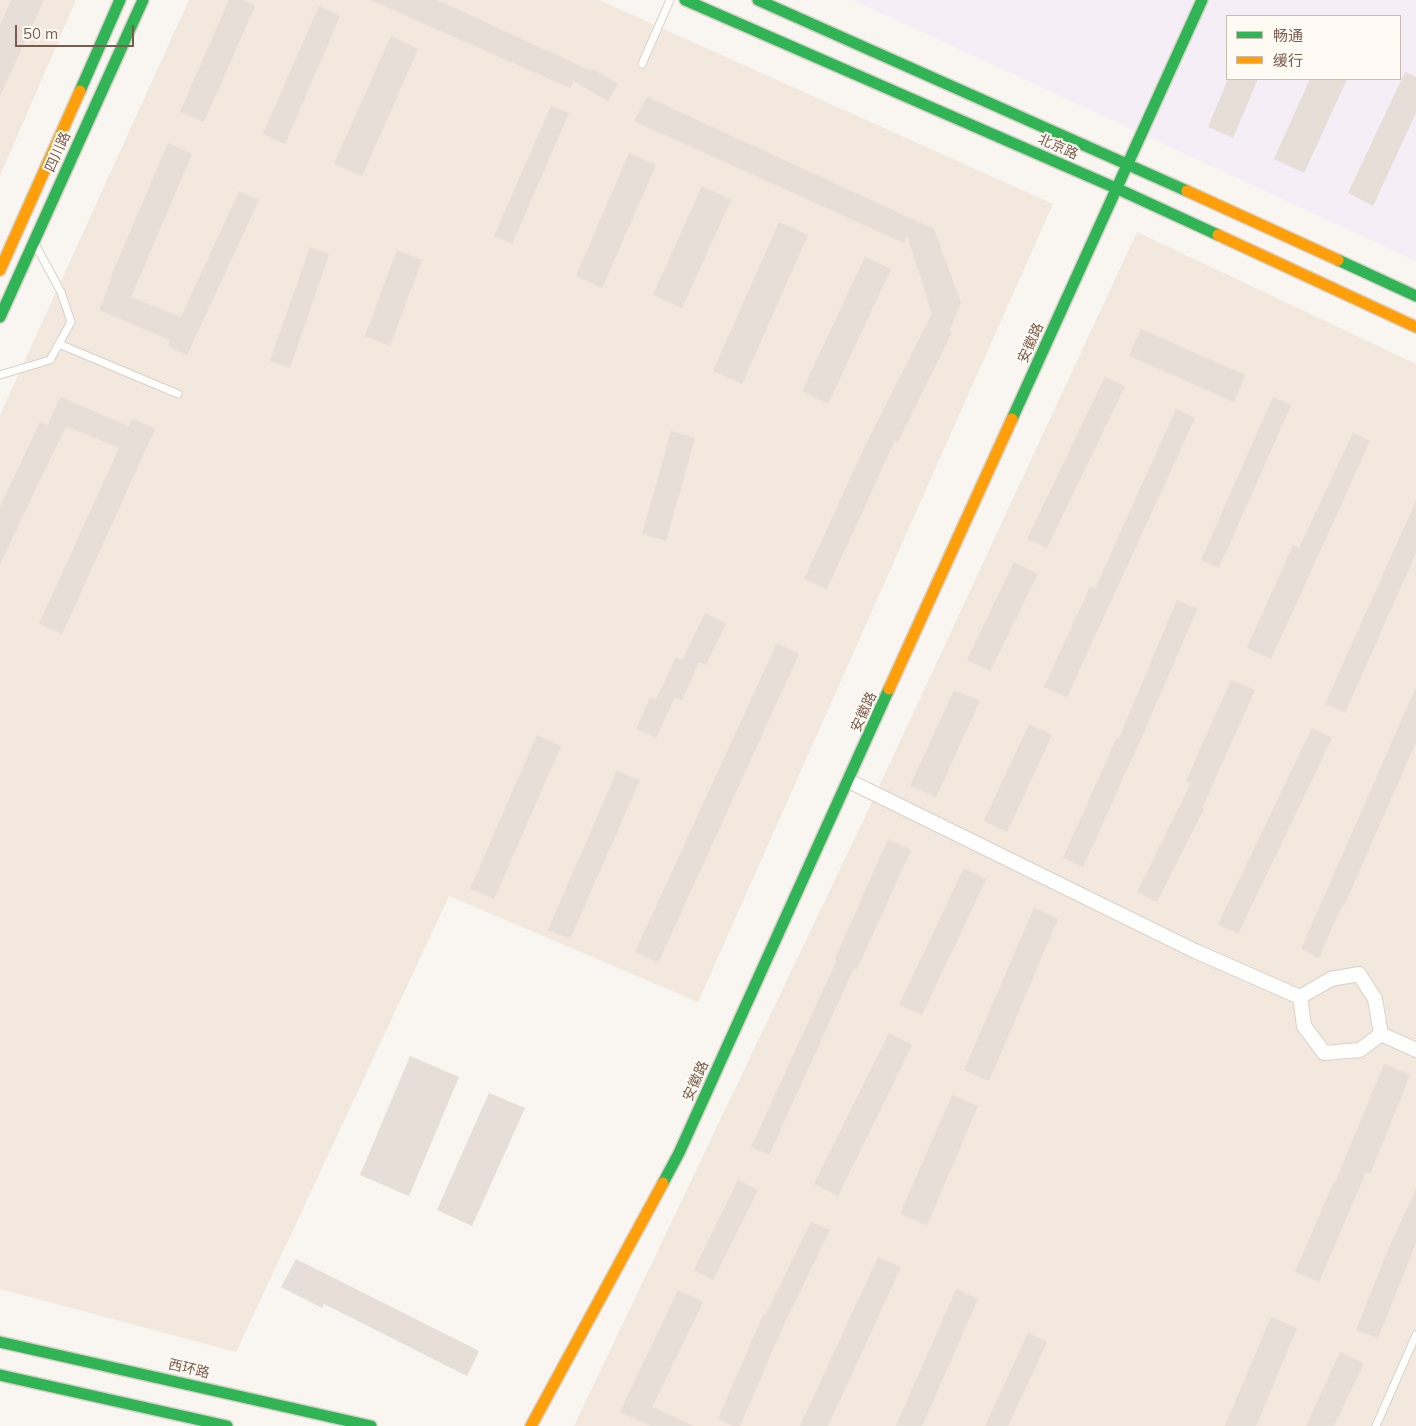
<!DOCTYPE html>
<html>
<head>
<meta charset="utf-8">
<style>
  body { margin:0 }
  #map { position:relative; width:1416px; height:1426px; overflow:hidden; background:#f9f5f0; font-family:Mulish,"Noto Sans SC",sans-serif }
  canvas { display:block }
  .legend { position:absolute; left:1226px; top:15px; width:175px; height:65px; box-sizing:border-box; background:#fffaf3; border:1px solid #cabbb1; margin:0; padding:6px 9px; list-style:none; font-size:15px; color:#7a5c4d }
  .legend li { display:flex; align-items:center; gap:10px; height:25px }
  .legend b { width:25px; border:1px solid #cabbb1 }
  .scale { position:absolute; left:15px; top:25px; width:119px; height:22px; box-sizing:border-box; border:2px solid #7a5c4d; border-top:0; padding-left:6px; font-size:15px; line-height:18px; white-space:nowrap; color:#7a5c4d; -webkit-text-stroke:4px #fffaf3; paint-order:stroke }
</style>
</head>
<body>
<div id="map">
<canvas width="1416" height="1426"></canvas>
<ul class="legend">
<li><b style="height:6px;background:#30b455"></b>畅通</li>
<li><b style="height:6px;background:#ff9f0a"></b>缓行</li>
</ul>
<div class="scale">50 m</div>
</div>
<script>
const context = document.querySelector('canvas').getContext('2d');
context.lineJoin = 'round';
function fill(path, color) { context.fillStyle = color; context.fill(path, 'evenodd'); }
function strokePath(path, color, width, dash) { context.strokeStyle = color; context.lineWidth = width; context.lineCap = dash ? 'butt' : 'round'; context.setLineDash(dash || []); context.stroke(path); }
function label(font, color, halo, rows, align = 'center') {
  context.font = font + ' Mulish,"Noto Sans SC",sans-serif'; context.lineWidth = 4; context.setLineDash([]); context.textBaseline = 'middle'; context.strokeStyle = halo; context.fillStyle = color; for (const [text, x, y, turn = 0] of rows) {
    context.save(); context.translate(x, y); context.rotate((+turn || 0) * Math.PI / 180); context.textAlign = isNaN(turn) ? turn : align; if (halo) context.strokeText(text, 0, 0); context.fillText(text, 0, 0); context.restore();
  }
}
const residential = new Path2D(`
  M0,0h76l-76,176z
  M189,0h410l454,204 -355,798 -249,-106 -213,456 -236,-63v-874z
  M1137,232l279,132v1062h-842l289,-605z`);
const education = new Path2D(`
  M853,0h563v261zM1227,16h173v63h-173z`);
const building = new Path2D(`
  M11,0h33l-44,96v-71z
  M229,0h14l12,6 -51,116 -24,-10z
  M370,0h67l154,71 2,-2 25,15 -10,17 -34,-20 -4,7z
  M319,6l21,10 -55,128 -22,-10z
  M391,36l27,13 -56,127 -28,-12z
  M1405,72l11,5v36l-43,93 -25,-13z
  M1228,79h30l-25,59 -25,-11z
  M1310,79h37l-43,94 -30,-14z
  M647,97l287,132 27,74 -12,28 3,1 -54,110 -3,-2 -68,149 -23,-10 61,-133 67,-132 -25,-79 -3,8 -270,-122z
  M551,106l18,7 -57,131 -18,-8z
  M168,143l24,11 -61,143 50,20 58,-126 20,9 -72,155 -19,-9 2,-6 -71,-30 12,-29h-2z
  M629,153l27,12 -54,123 -26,-12z
  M702,186l29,14 -49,108 -29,-13z
  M779,222l29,13 -66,149 -29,-13z
  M310,247l19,7 -39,114 -20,-7z
  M397,250l25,10 -32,86 -25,-10z
  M865,257l26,12 -63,135 -26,-13z
  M1141,329l104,46 -11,27 -105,-46z
  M1105,377l20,9 -78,162 -20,-9z
  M60,397l69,29 3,-8 23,11 -93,205 -23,-10 80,-176 -53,-22 -66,138v-57l40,-85 8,3z
  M1273,397l18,8 -72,163 -18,-8z
  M1176,409l19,9 -128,279 -23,-10 46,-100 5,2z
  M671,431l24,7 -29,103 -24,-7z
  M1353,433l17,8 -99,218 -24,-11 46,-103 6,3z
  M1416,501v52l-71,160 -20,-9z
  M1014,562l24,12 -48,97 -23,-11z
  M1177,600l20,9 -50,116 -64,142 -20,-9 54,-121 2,1z
  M705,613l21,10 -20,42 -7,-3 -17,38 -7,-3 -19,41 -20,-9 14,-31 6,2 20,-43 6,3z
  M777,643l22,11 -141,309 -23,-11z
  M1231,680l24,10 -53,118 2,1 -47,93 -20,-10 54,-109 -5,-2z
  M1416,687v55l-72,164 -2,-1 -23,53 -18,-9z
  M954,690l26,11 -44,96 -26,-11z
  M1029,724l23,11 -45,97 -23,-11z
  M1312,728l20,10 -94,196 -20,-10z
  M537,735l24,11 -67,153 -24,-10z
  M617,771l23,9 -70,159 -22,-9z
  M888,839l23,11 -54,119 -3,-1 -85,187 -18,-8 86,-187 -2,-1z
  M964,868l22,11 -64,136 -23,-10z
  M1034,908l24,11 -69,162 -25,-11z
  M889,1033l23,12 -74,151 -24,-12z
  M410,1056l49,21 -50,119 -49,-21z
  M1384,1064l26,11 -40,99 -4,-2 -47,110 -24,-10 39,-90 1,1z
  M489,1093l36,15 -53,118 -35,-16z
  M952,1095l26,11 -51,119 -27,-11z
  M738,1180l20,10 -45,90 -19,-10z
  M1416,1189v54l-38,95 -22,-8 34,-85z
  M811,1222l19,8 -46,94 -44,102h-7l-15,-7 45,-104 2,1z
  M878,1257l23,10 -73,159h-28z
  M296,1259l183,92 -12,25 -143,-72 -2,4 -41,-21z
  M956,1289l22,10 -56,127h-26z
  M678,1290l25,12 -51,105 42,19h-43l-31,-14z
  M1271,1317l26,11 -41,98h-31z
  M1028,1333l19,9 -39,84h-23z
  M1340,1352l24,11 -30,63h-28z`);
const lane = new Path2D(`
  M642,64l28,-64
  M59,344l119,50
  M0,375l50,-15 21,-38 -10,-30 -25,-46
  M1376,1426l40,-91`);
const street = new Path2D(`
  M849,781l346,170 105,46 4,29 20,27 36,-3 21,-16 -6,-35 -16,-25 -28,5 -31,18
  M1381,1034l35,16`);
const fast = new Path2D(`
  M685,0l433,189 100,46
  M758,0l429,191
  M80,91l40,-91
  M1338,260l78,36
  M0,317l143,-317
  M1012,419l190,-419
  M663,1183l16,-30 210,-464
  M0,1342l371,84
  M0,1375l227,51`);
const slow = new Path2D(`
  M1187,191l151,69
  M1218,235l198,92
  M0,270l80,-179
  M889,689l123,-270
  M531,1426l132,-243`);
const streetNames = [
  ["北京路",1058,147,24],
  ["四川路",58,152,-66],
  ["安徽路",1031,343,-66],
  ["安徽路",864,712,-66],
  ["安徽路",696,1081,-66],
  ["西环路",189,1369,13]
];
fill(residential, '#f2e8de');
fill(education, '#f6eef6');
fill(building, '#e6ded7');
strokePath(lane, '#d7d1cb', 9);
strokePath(street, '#d7d1cb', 16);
strokePath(fast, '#d9d2cb', 14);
strokePath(slow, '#d9d2cb', 14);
strokePath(lane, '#fefefd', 7);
strokePath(street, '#fefefd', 14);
strokePath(fast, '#30b455', 11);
strokePath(slow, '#ff9f0a', 11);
label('14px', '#7a5c4d', '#fffaf3', streetNames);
</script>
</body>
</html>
